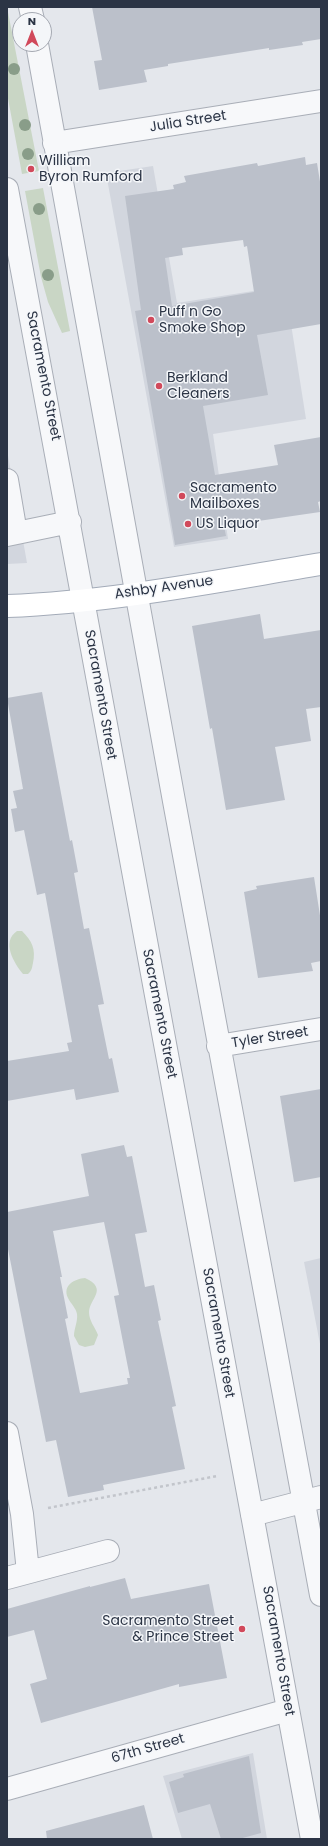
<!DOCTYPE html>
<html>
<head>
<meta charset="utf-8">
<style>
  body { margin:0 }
  #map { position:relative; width:328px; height:1846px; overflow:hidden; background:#e4e7ec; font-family:Poppins,sans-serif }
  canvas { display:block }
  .frame { position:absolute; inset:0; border:8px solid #2b3445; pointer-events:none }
  .north { position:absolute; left:12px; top:12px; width:40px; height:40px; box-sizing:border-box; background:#f4f6f9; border:1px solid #a4a8b1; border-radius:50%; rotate:0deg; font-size:11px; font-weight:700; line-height:16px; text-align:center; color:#2b3445 }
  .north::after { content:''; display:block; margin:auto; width:14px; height:18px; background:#d1495b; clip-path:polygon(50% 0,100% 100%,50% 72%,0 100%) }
</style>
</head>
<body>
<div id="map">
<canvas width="328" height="1846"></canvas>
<div class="frame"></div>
<div class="north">N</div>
</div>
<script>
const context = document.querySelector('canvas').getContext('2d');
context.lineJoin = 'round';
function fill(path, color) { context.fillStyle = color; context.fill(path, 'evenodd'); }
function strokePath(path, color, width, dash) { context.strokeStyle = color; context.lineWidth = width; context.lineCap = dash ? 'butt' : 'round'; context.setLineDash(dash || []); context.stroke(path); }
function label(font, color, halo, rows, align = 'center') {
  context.font = font + ' Poppins,sans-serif'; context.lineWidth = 3; context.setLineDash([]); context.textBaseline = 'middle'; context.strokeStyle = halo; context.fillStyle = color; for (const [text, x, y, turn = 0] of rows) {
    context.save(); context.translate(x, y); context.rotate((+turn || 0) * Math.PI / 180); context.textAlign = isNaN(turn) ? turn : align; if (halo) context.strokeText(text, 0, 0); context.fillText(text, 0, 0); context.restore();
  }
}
const built = new Path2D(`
  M153,166l24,137 108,-17 21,133 -93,15 15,105 -54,8 -68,-374z
  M7,450l20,113 -20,1z
  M321,1258v91l-17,-87z
  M253,1753l14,86h-85l-19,-63z`);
const green = new Path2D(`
  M7,7l32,164 -17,3 -15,-81z
  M43,188l27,143 -8,2 -14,-31 -7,-25 -16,-86z
  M17,931h5c10,10 14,18 11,32 -1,4 -1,8 -5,11h-5c-9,-11 -22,-32 -6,-43z
  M85,1278c24,11 4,21 4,34 0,9 6,15 9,23l-4,10 -9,2 -6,-2 -5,-9c0,-7 4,-15 3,-22 -1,-6 -6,-10 -9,-16 -6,-13 7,-19 17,-20z`);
const building = new Path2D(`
  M92,7h229v32l-19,3 1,3 -34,5v-2l-101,16v2l-24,4 3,12 -48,8 -5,-29 8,-1z
  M305,157l1,8 11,-2 4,25v136l-64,11 11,60 -65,11 12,69 63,-10 -4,-20 47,-8v64l-3,1 2,10 -96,14 2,10 -51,9 -40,-234 6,-1 -16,-114 49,-7 -1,-4 13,-3 -2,-6 73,-13 1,3zM243,240l1,7 3,-1 7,46 -82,14 -7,-48 18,-3 -1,-7z
  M260,614l4,25 57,-9v77l-15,2 5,32 -36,6 10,53 -59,10 -14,-82 -2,1 -18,-103z
  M42,692l28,149 2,-1 6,32 -4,1 10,56 5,-1 15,76 -6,1 11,54 3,-1 7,34 -43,8 -2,-11 -67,12v-40l62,-10 -2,-8 5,-1 -27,-149 -8,2 -13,-65 -9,2 -4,-23 6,-1 -4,-17 10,-2 -16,-91z
  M314,877l7,45v39l-10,2 2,8 -55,7 -14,-86 13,-3 -1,-3z
  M321,1089v88l-27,5 -14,-86z
  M124,1145l3,12 5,-1 15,76 -12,2 10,53 9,-2 7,35 -3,1 18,85 -4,1 13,62 -82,16 1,5 -36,7 -12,-57 -10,2 -39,-198v-32l82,-16 -8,-42zM104,1222l15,73 -5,1 16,82h-3l1,6 -48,9 -15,-74 3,-1 -8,-41h2l-9,-46z
  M125,1578l6,21 78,-15 18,94 -48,9v-3l-138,39 -11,-39 17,-5 -13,-49 -27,7v-28l83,-23v1z
  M249,1756l12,77 -22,6h-18l-11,-35 -32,9 -9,-31 15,-5 -1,-3z
  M144,1805l9,34h-106l-1,-8z`);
const path = new Path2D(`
  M48,1508l169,-32`);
const minor = new Path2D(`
  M30,7l3,13
  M37,44l137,757 147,794
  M54,143l267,-42
  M7,189l305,1650
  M7,480l9,53
  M7,535l63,-13
  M218,1046l103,-17
  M7,1433l15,81 6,58
  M252,1515l69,-18
  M7,1578l101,-27
  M7,1789l281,-79`);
const major = new Path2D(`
  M7,606c105,-4 210,-25 314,-42`);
const trees = [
  [14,69],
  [25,125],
  [28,154],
  [39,209],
  [48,275]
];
const markers = [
  [31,169,4,"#d1495b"],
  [151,320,4,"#d1495b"],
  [159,386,4,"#d1495b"],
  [182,496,4,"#d1495b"],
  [188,524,4,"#d1495b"],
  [242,1629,4,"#d1495b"]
];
const streetNames = [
  ["Julia Street",188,122,-9],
  ["Sacramento Street",43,376,79],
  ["Ashby Avenue",164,588,-8],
  ["Sacramento Street",100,695,80],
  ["Sacramento Street",159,1014,79],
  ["Tyler Street",270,1038,-9],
  ["Sacramento Street",218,1333,80],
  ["Sacramento Street",278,1651,80],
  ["67th Street",148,1749,-16]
];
const poiNames = [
  ["William",39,161],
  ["Byron Rumford",39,177],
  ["Puff n Go",159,312],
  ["Smoke Shop",159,328],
  ["Berkland",167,378],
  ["Cleaners",167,394],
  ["Sacramento",190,488],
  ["Mailboxes",190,504],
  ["US Liquor",196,524],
  ["Sacramento Street",234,1621,"right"],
  ["& Prince Street",234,1637,"right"]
];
fill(built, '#d2d6de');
fill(green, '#c9d6c5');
fill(building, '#bbc0ca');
strokePath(minor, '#a9aeb7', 24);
strokePath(major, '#a3abb8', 24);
strokePath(path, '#c2c5cb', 2.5, [3, 3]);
strokePath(minor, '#f7f8fa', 22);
strokePath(major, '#fff', 22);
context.fillStyle = '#899d89';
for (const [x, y] of trees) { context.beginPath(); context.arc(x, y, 6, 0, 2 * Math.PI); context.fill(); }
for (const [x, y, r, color] of markers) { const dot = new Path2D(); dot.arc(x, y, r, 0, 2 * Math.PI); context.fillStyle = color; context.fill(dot); strokePath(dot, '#f4f6f9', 1.5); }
label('14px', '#2b3445', '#f4f6f9', streetNames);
label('14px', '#2b3445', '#f4f6f9', poiNames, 'left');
</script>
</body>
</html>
